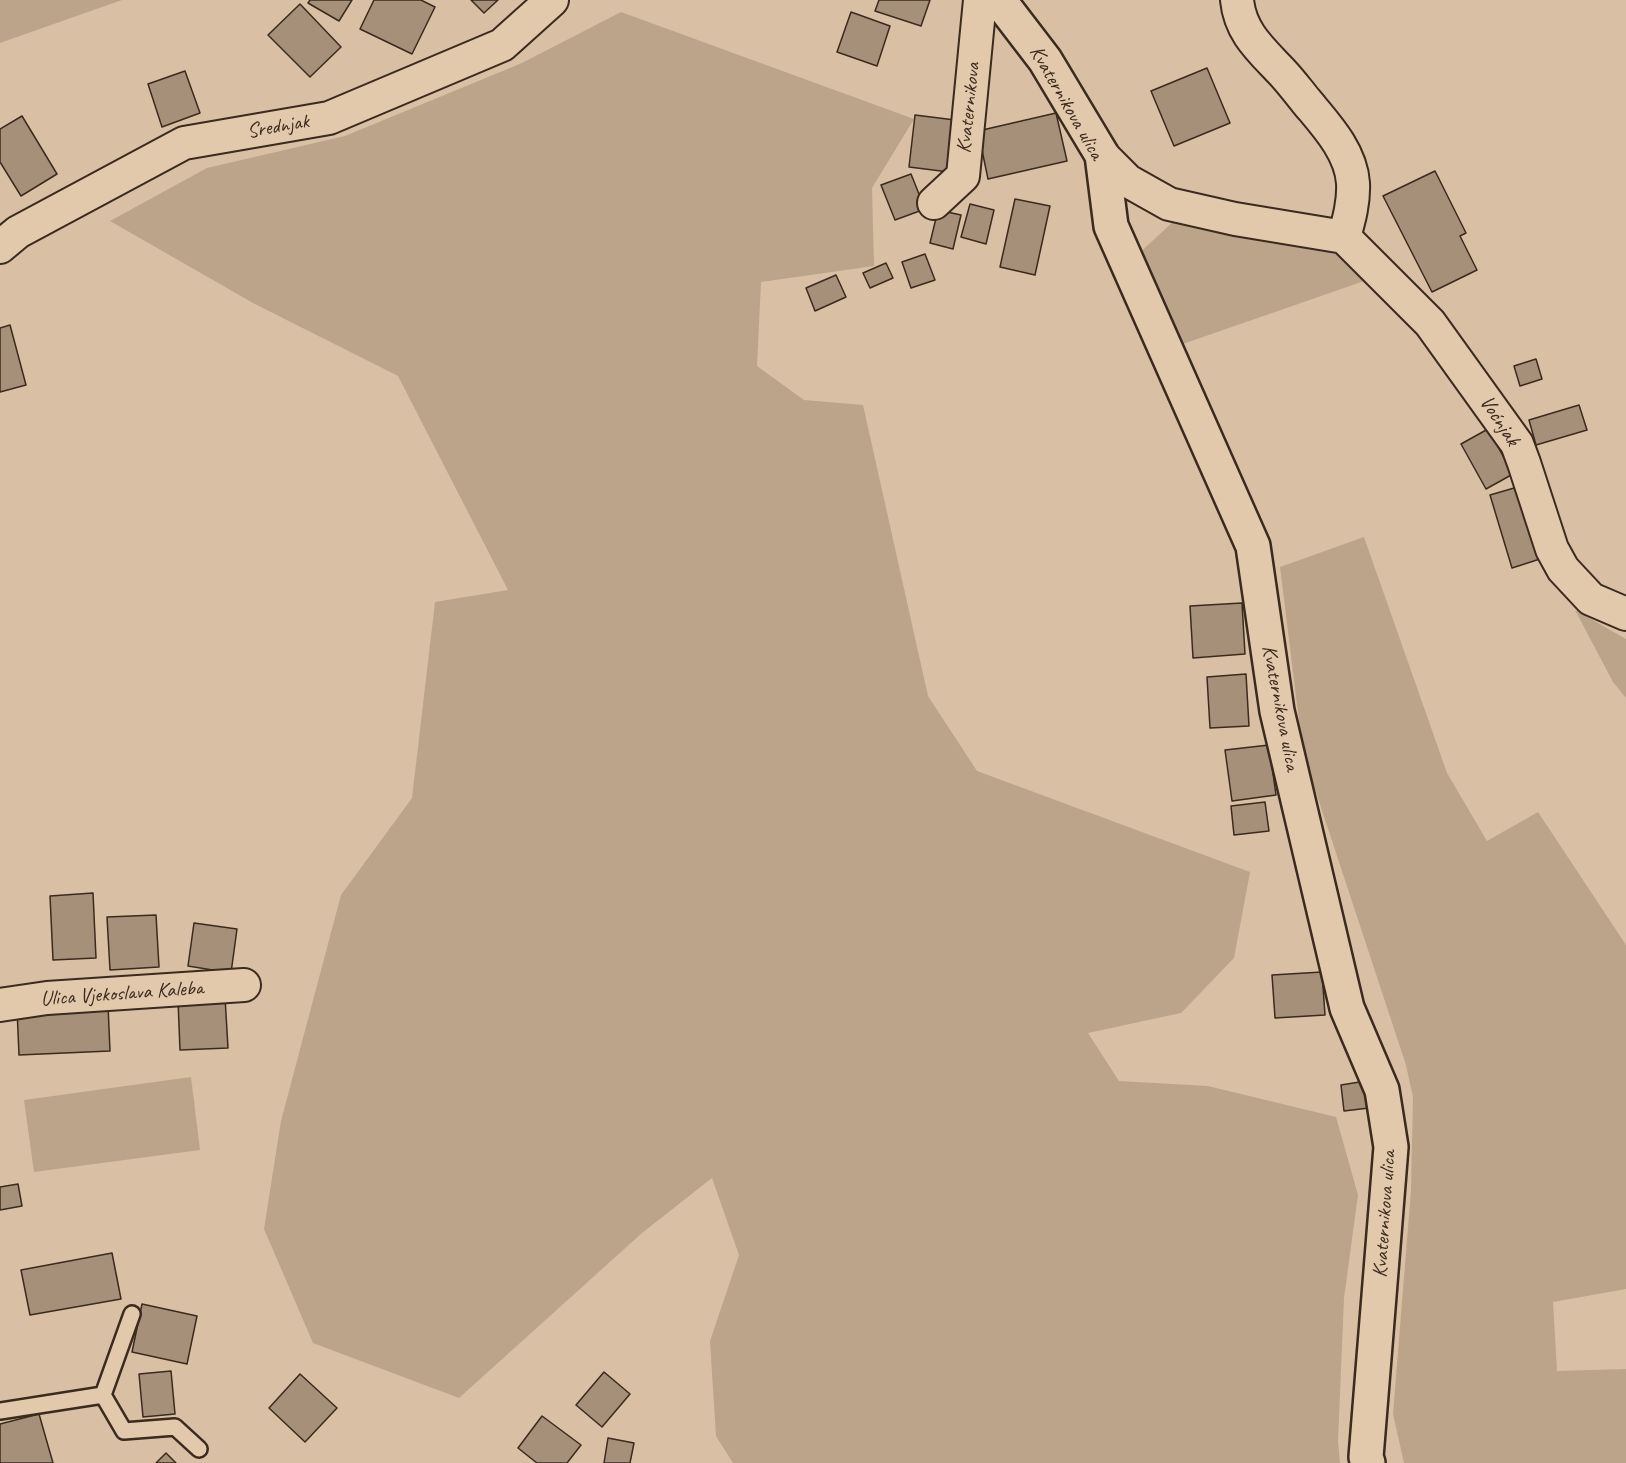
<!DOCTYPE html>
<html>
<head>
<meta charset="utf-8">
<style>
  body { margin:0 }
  canvas { display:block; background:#d9bfa3 }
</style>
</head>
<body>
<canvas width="1626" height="1463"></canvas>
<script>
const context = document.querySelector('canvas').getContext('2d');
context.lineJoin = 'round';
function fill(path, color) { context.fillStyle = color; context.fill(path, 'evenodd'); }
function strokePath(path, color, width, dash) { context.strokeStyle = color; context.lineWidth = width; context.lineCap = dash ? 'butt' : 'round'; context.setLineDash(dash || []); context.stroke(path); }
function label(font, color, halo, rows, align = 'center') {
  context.font = font + ' Caveat,sans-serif'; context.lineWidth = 5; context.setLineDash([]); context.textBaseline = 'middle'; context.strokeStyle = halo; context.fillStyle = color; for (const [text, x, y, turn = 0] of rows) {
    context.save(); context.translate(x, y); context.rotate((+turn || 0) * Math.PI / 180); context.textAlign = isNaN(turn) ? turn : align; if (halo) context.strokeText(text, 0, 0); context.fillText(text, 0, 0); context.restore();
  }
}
const green = new Path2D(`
  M0,0h122l-122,43z
  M621,12l293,107 -42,69 2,78 -113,16 -4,84 47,34 59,5 65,291 49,75 273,101 -16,86 -53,55 -93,20 31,48 89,5 128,31 22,78 -14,103 -6,143 2,22h-607l-17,-27 -6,-95 29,-86 -27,-77 -70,55 -183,165 -146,-55 -49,-114 17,-108 60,-226 71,-97 23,-196 73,-12 -110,-214 -145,-73 -143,-82 97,-53 138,-32 177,-73z
  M1176,219l157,32 34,29 -187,65 -45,-88z
  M1364,537l83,236 40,68 51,-29 88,133v344l-73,13 4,69 69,-2v94h-222l-11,-49 18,-224 2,-93 -7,-32 -103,-312 -23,-186z
  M1575,610l51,29v59l-13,-16z
  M191,1077l9,73 -166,22 -10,-72z`);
const building = new Path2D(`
  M310,0h42l-13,21 -31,-18z
  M374,0h47l14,7 -23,47 -52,-25z
  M471,0h27l-14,13z
  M879,0h51l-9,26 -46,-15z
  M300,4l41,43 -31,30 -42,-42z
  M851,12l39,14 -13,40 -40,-14z
  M1207,68l23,55 -56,23 -23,-55z
  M185,71l15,42 -38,14 -14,-43z
  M1056,113l11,48 -79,18 -10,-48z
  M915,115l40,5 -6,52 -40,-5z
  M22,116l35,58 -36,22 -21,-34v-33z
  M1435,171l31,62 -6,3 17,34 -45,22 -49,-96z
  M911,174l14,35 -30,11 -14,-35z
  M1015,199l35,7 -15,69 -35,-8z
  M970,204l24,6 -8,34 -25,-7z
  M938,210l23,5 -8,34 -23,-6z
  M925,254l10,26 -24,8 -9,-26z
  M886,263l7,15 -23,10 -7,-15z
  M836,275l10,22 -31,14 -9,-23z
  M10,325l16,60 -26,7v-64z
  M1536,359l6,20 -22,7 -6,-20z
  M1579,405l8,25 -51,15 -7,-25z
  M1488,429l25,45 -27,15 -25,-45z
  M1521,486l22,72 -31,10 -22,-73z
  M1242,603l3,51 -52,4 -3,-52z
  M1246,674l3,52 -39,2 -3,-51z
  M1269,745l7,50 -44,6 -7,-51z
  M1265,802l4,29 -35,4 -3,-29z
  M93,893l3,65 -43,2 -3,-64z
  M156,915l3,52 -49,3 -3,-53z
  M194,923l43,6 -6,44 -43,-7z
  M1322,972l3,43 -50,3 -3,-43z
  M225,997l3,51 -48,2 -2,-50z
  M108,1005l2,46 -91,4 -2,-46z
  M1366,1081l3,27 -25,3 -3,-26z
  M18,1184l4,22 -22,4v-23z
  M112,1253l9,46 -91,16 -9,-45z
  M142,1304l55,12 -10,48 -55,-12z
  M171,1371l4,43 -32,3 -4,-43z
  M604,1372l26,22 -28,33 -26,-22z
  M300,1374l37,34 -32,34 -36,-34z
  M39,1414l14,49h-53v-39z
  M542,1416l39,29 -14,18h-30l-19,-15z
  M608,1438l26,5 -4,20h-26z
  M166,1453l10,10h-20z`);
const lane = new Path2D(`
  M103,1395l29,-81
  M0,1411l103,-16 21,36 51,-4 24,22`);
const street = new Path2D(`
  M1237,0c3,31 22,48 42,69 10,10 18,21 27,32 19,23 45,50 47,82 1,19 -4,37 -9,54
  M1102,155l26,26 41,23 66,15 109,18 86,86 87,121 7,19 28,86 11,20 28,30 35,15
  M934,203l29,-27 17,-176
  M0,247l18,-15 166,-89 145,-25 173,-73 50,-45
  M0,1005l47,-7 197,-13`);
const secondary = new Path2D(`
  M999,0l46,60 57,95 9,71 142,320 24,165 70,297 35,82 9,57 -25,310 2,6`);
const streetNames = [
  ["Kvaternikova ulica",1066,103,60],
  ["Kvaternikova",969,108,-84],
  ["Srednjak",278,127,-10],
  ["Voćnjak",1499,421,57],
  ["Kvaternikova ulica",1280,708,79],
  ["Ulica Vjekoslava Kaleba",122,994,-4],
  ["Kvaternikova ulica",1385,1214,-86]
];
fill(green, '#bca48a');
fill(building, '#a79079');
strokePath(building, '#3b2a1e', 1.5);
strokePath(lane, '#3b2a1e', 20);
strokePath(street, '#3b2a1e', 36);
strokePath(secondary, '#3b2a1e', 38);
strokePath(lane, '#e3c9ab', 15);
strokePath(street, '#e3c9ab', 32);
strokePath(secondary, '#e3c9ab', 33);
label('21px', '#3b2a1e', '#e3c9ab', streetNames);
</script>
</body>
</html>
